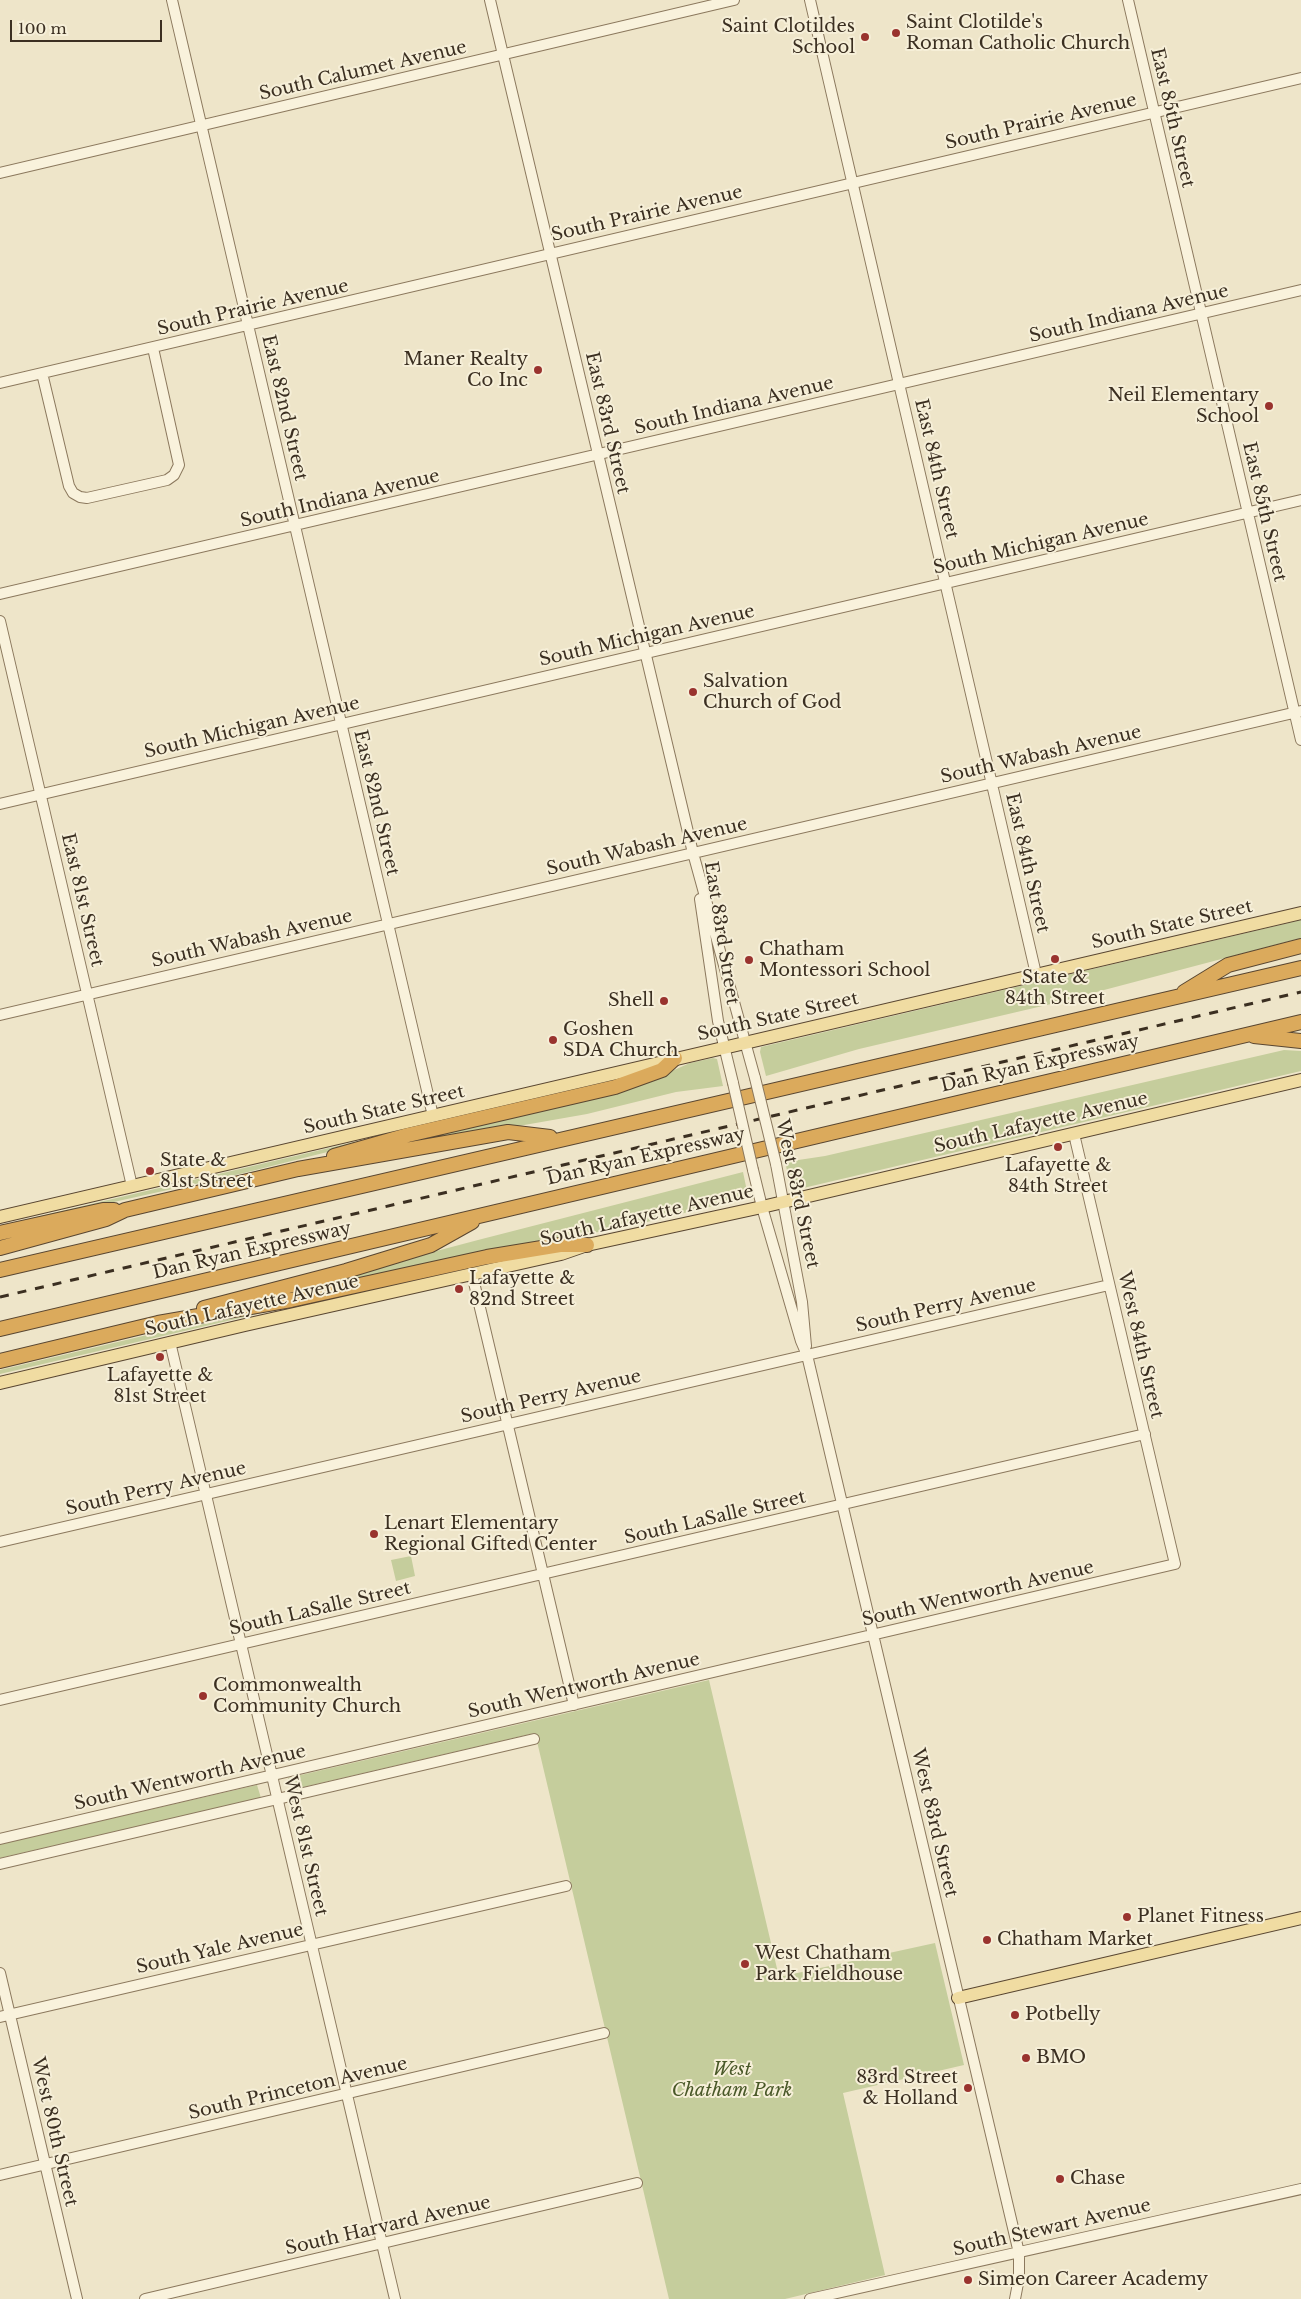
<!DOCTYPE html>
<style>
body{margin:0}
#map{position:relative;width:1301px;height:2299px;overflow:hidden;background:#eee5c9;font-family:"Libre Baskerville",serif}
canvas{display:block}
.scale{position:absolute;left:10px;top:20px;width:152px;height:22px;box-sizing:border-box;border:2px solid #3b2f21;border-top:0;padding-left:6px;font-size:15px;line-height:18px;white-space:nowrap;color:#3b2f21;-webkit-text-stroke:4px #f6efd8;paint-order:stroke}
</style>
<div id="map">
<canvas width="1301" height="2299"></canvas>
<div class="scale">100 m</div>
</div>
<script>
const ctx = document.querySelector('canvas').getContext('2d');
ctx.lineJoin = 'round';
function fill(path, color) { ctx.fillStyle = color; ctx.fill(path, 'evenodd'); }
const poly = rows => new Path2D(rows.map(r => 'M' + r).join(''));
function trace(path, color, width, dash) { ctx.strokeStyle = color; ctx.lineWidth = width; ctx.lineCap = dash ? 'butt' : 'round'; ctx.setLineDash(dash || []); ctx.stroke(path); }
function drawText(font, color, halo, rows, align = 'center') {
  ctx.font = font + ' "Libre Baskerville",serif'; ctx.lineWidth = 4; ctx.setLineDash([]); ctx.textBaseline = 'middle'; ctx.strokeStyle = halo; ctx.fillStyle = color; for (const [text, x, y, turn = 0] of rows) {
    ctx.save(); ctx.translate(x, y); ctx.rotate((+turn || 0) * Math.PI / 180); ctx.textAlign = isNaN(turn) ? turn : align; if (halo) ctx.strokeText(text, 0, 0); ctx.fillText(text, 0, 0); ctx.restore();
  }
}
fill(poly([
 [1301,920,1301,938,1051,1004,859,1049,766,1076,760,1052,761,1047],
 [1284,1050,1301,1051,1301,1071,799,1189,791,1187,785,1162,825,1156],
 [713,1058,717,1059,723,1086,676,1092,587,1114,399,1147,399,1144,656,1078,690,1063],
 [363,1140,363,1143,240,1174,37,1219,36,1217],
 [743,1172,748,1196,746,1198,622,1228,463,1255,279,1296,278,1293,478,1240],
 [270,1311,0,1374,0,1370,147,1335],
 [411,1556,415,1576,396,1581,391,1560],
 [709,1680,779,1977,935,1943,964,2065,843,2093,885,2275,785,2299,669,2299,535,1733,291,1790,288,1778],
 [257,1785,261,1798,0,1858,0,1844]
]), '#c5cd9c');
const minor = poly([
 [172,0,433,1116],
 [490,0,693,853,755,1078],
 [810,0,1036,974],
 [1128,0,1301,740],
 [0,173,734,0],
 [42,373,69,486,73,493,80,497,87,498,167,480,174,475,179,465,153,348],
 [0,383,1301,78],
 [0,594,1301,290],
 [0,621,132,1186],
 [0,804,1301,500],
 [700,899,718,1021,733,1083],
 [0,1015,1301,711],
 [776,1164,802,1302,806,1346],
 [753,1170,762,1207,801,1341,807,1355,1019,2253,1019,2278,1015,2299],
 [472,1274,574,1705],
 [170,1342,395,2299],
 [0,1542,1109,1285],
 [0,1700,1145,1434],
 [0,1839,1175,1564,1074,1134],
 [0,1864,534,1739],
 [0,1973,77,2299],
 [0,2017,566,1886],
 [0,2175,604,2033],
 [145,2299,637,2183],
 [810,2299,1301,2189]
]);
const major = poly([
 [0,1217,1301,913],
 [0,1383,245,1325,561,1254,587,1245,762,1207,1301,1080],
 [958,1998,1301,1918]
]);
const highway = poly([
 [1184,992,1228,965,1301,946],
 [1254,1036,1301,1041],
 [334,1156,408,1135,615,1087,662,1070,675,1058],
 [0,1233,103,1210,114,1210],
 [0,1248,106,1219,125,1210,298,1169,508,1132,550,1137],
 [0,1270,1301,968],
 [204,1308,346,1271,431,1245,472,1222],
 [0,1329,1301,1022],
 [0,1361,158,1323,291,1300,487,1257,560,1245,587,1245]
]);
trace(minor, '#8b785d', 12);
trace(major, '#594631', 14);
trace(highway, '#594631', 16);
trace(minor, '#f9f2dc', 10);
trace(major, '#f0dca2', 12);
trace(highway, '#dbaa5c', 14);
trace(poly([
 [0,1297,1301,992]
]), '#3b2f21', 3, [9, 9]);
const minorBridge = poly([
 [755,1078,776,1164],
 [733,1083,753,1170]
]);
trace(minorBridge, '#8b785d', 12, []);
trace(minorBridge, '#f9f2dc', 10);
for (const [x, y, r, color] of [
 [896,33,5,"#99332e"],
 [865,37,5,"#99332e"],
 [538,370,5,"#99332e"],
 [1269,406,5,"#99332e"],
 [693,692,5,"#99332e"],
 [1055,959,5,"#99332e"],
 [749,960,5,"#99332e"],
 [664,1001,5,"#99332e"],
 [553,1040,5,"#99332e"],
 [1058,1147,5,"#99332e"],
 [150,1171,5,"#99332e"],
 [459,1289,5,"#99332e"],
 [160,1357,5,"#99332e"],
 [374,1534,5,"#99332e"],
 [203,1696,5,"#99332e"],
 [1127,1917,5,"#99332e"],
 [987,1940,5,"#99332e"],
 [745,1964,5,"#99332e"],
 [1015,2015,5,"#99332e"],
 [1026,2058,5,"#99332e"],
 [968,2088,5,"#99332e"],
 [1060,2179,5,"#99332e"],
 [968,2280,5,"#99332e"]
]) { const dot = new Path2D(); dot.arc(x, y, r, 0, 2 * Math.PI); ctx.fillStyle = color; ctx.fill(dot); trace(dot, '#f6efd8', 2); }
drawText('18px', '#3b2f21', '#f6efd8', [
 ["Saint Clotilde's",906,23],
 ["Roman Catholic Church",906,44],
 ["Saint Clotildes",855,27,"right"],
 ["School",855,48,"right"],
 ["Maner Realty",528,360,"right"],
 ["Co Inc",528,381,"right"],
 ["Neil Elementary",1259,396,"right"],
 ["School",1259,417,"right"],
 ["Salvation",703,682],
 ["Church of God",703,703],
 ["Chatham",759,950],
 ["Montessori School",759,971],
 ["State &",1055,978,"center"],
 ["84th Street",1055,999,"center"],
 ["Shell",654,1001,"right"],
 ["Goshen",563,1030],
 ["SDA Church",563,1051],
 ["State &",160,1161],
 ["81st Street",160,1182],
 ["Lafayette &",1058,1166,"center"],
 ["84th Street",1058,1187,"center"],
 ["Lafayette &",469,1279],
 ["82nd Street",469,1300],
 ["Lafayette &",160,1376,"center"],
 ["81st Street",160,1397,"center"],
 ["Lenart Elementary",384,1524],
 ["Regional Gifted Center",384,1545],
 ["Commonwealth",213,1686],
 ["Community Church",213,1707],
 ["Planet Fitness",1137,1917],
 ["Chatham Market",997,1940],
 ["West Chatham",755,1954],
 ["Park Fieldhouse",755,1975],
 ["Potbelly",1025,2015],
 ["BMO",1036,2058],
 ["83rd Street",958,2078,"right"],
 ["& Holland",958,2099,"right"],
 ["Chase",1070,2179],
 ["Simeon Career Academy",978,2280]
], 'left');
drawText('18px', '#3b2f21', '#f6efd8', [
 ["South Calumet Avenue",363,71,-13],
 ["East 85th Street",1172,118,77],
 ["South Prairie Avenue",1041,122,-13],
 ["South Prairie Avenue",647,214,-13],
 ["South Prairie Avenue",253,308,-13],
 ["South Indiana Avenue",1129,314,-13],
 ["South Indiana Avenue",734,406,-13],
 ["East 82nd Street",284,408,77],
 ["East 83rd Street",607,423,77],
 ["East 84th Street",936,469,77],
 ["South Indiana Avenue",340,499,-13],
 ["East 85th Street",1264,512,77],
 ["South Michigan Avenue",1041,544,-13],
 ["South Michigan Avenue",647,636,-13],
 ["South Michigan Avenue",252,728,-13],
 ["South Wabash Avenue",1041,755,-13],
 ["East 82nd Street",376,803,77],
 ["South Wabash Avenue",647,847,-13],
 ["East 84th Street",1027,863,77],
 ["East 81st Street",82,900,77],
 ["South State Street",1172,925,-13],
 ["East 83rd Street",721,933,81],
 ["South Wabash Avenue",252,939,-13],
 ["South State Street",778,1017,-13],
 ["Dan Ryan Expressway",1040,1064,-13],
 ["South State Street",384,1110,-13],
 ["South Lafayette Avenue",1041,1123,-13],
 ["Dan Ryan Expressway",646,1157,-13],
 ["West 83rd Street",797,1194,78],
 ["South Lafayette Avenue",647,1216,-13],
 ["Dan Ryan Expressway",252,1251,-13],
 ["South Lafayette Avenue",252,1306,-13],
 ["South Perry Avenue",946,1306,-13],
 ["West 84th Street",1140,1345,77],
 ["South Perry Avenue",551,1397,-13],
 ["South Perry Avenue",156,1489,-13],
 ["South LaSalle Street",715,1518,-13],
 ["South Wentworth Avenue",978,1594,-13],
 ["South LaSalle Street",320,1609,-13],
 ["South Wentworth Avenue",584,1686,-13],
 ["South Wentworth Avenue",190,1778,-13],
 ["West 83rd Street",934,1823,77],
 ["West 81st Street",305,1846,77],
 ["South Yale Avenue",220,1949,-13],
 ["South Princeton Avenue",298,2089,-13],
 ["West 80th Street",54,2132,77],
 ["South Harvard Avenue",388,2226,-13],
 ["South Stewart Avenue",1052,2228,-13]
]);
drawText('italic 18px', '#495828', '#f6efd8', [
 ["West",732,2070],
 ["Chatham Park",732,2091]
]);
</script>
